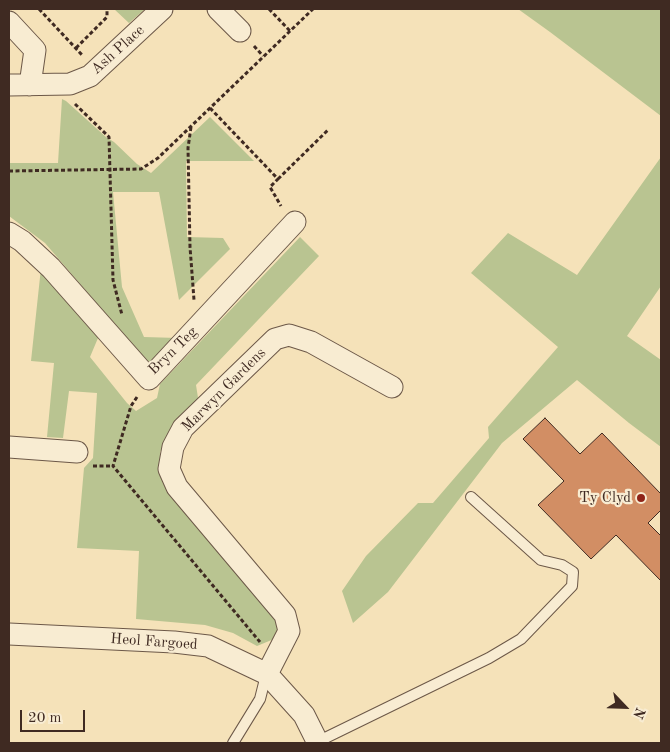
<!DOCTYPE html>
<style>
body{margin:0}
#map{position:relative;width:670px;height:752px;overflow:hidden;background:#f5e2b9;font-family:"Old Standard TT",serif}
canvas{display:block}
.frame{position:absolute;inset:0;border:10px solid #3f2a22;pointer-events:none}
.north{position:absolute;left:600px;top:682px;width:50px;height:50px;-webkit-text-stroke:4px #f8ecd2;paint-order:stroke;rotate:114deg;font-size:14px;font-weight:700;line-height:20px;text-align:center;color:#3f2a22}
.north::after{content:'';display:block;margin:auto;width:18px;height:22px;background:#3f2a22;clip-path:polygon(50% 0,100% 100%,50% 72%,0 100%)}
.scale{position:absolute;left:20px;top:710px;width:65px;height:22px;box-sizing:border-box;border:2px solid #3f2a22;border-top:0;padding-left:6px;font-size:15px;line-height:18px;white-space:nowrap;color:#3f2a22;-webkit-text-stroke:4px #f8ecd2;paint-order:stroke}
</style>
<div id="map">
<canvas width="670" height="752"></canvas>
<div class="frame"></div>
<div class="north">N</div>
<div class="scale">20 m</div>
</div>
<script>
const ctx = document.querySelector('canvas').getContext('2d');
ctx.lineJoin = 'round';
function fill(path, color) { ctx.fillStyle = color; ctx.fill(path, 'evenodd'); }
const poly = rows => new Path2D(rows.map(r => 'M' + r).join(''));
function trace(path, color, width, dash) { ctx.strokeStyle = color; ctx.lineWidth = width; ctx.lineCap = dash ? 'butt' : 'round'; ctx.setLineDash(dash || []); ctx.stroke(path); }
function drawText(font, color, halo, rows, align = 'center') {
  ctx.font = font + ' "Old Standard TT",serif'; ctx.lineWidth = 4.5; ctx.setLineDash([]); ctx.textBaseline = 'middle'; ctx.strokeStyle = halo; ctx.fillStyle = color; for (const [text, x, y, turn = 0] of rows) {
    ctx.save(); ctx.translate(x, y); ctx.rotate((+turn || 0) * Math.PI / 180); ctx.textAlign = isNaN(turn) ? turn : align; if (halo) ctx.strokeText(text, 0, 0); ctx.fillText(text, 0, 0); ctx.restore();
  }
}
fill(poly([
 [114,9,145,9,129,23],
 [518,9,661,9,661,116,550,32],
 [62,99,66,101,106,137,114,142,137,164,151,173,210,117,254,161,186,161,187,237,223,238,230,249,179,300,159,192,113,192,122,287,144,337,178,338,154,363,145,360,45,243,9,216,9,163,58,163],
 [661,157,661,286,627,336,661,360,661,447,629,423,577,380,502,443,388,592,353,623,342,591,366,556,418,503,433,503,489,438,488,427,558,347,471,273,508,233,577,275],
 [300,237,319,256,196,385,199,404,173,428,160,452,169,482,281,617,279,629,274,639,257,646,233,633,205,625,136,619,139,551,77,548,84,468,93,458,97,393,69,391,63,438,47,437,54,363,31,361,41,268,96,329,98,338,90,357,127,403,136,411,157,398,160,384]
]), '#b9c491');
const building = poly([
 [545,418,580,454,602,433,661,494,661,510,648,523,661,536,661,581,616,535,591,559,538,505,564,481,523,439,545,418]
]);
fill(building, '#d28e64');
trace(building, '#3f2a22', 1);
const service = poly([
 [317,742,489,658,521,639,572,586,573,572,562,565,541,560,471,497],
 [233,743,260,699,266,675]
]);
const minor = poly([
 [218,9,240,31],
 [9,22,35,50,30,85],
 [9,85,70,84,90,76,162,9],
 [9,233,22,241,51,268,149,379,295,222],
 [9,447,77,452],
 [9,634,174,642,208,646,267,674,304,715,318,743],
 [267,674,289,631,285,615,177,487,169,469,173,447,183,428,275,339,289,335,311,342,392,387]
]);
trace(service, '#6c5848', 12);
trace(minor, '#6c5848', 23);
trace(poly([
 [39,9,83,56],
 [269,9,290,31],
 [254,46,263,56],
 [76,48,107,17,107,9],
 [75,104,109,137,113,280,122,315],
 [210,108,278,179,270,187,281,206],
 [191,127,188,148,190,247,194,300],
 [9,171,141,169,158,158,313,9],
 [278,179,329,129],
 [137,397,131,406,113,466,260,642],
 [93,466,113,466]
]), '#3f2a22', 3, [4, 2.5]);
trace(service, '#f8ecd2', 10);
trace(minor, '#f8ecd2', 21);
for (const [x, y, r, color] of [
 [641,498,5,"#8f2418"]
]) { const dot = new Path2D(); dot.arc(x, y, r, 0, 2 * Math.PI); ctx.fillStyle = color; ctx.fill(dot); trace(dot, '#f8ecd2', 2); }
drawText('15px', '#3f2a22', '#f8ecd2', [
 ["Ash Place",118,50,-42],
 ["Bryn Teg",173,351,-44],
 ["Marwyn Gardens",224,390,-45],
 ["Heol Fargoed",154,642,4]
]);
drawText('15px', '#3f2a22', '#f8ecd2', [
 ["Ty Clyd",631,498]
], 'right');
</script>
